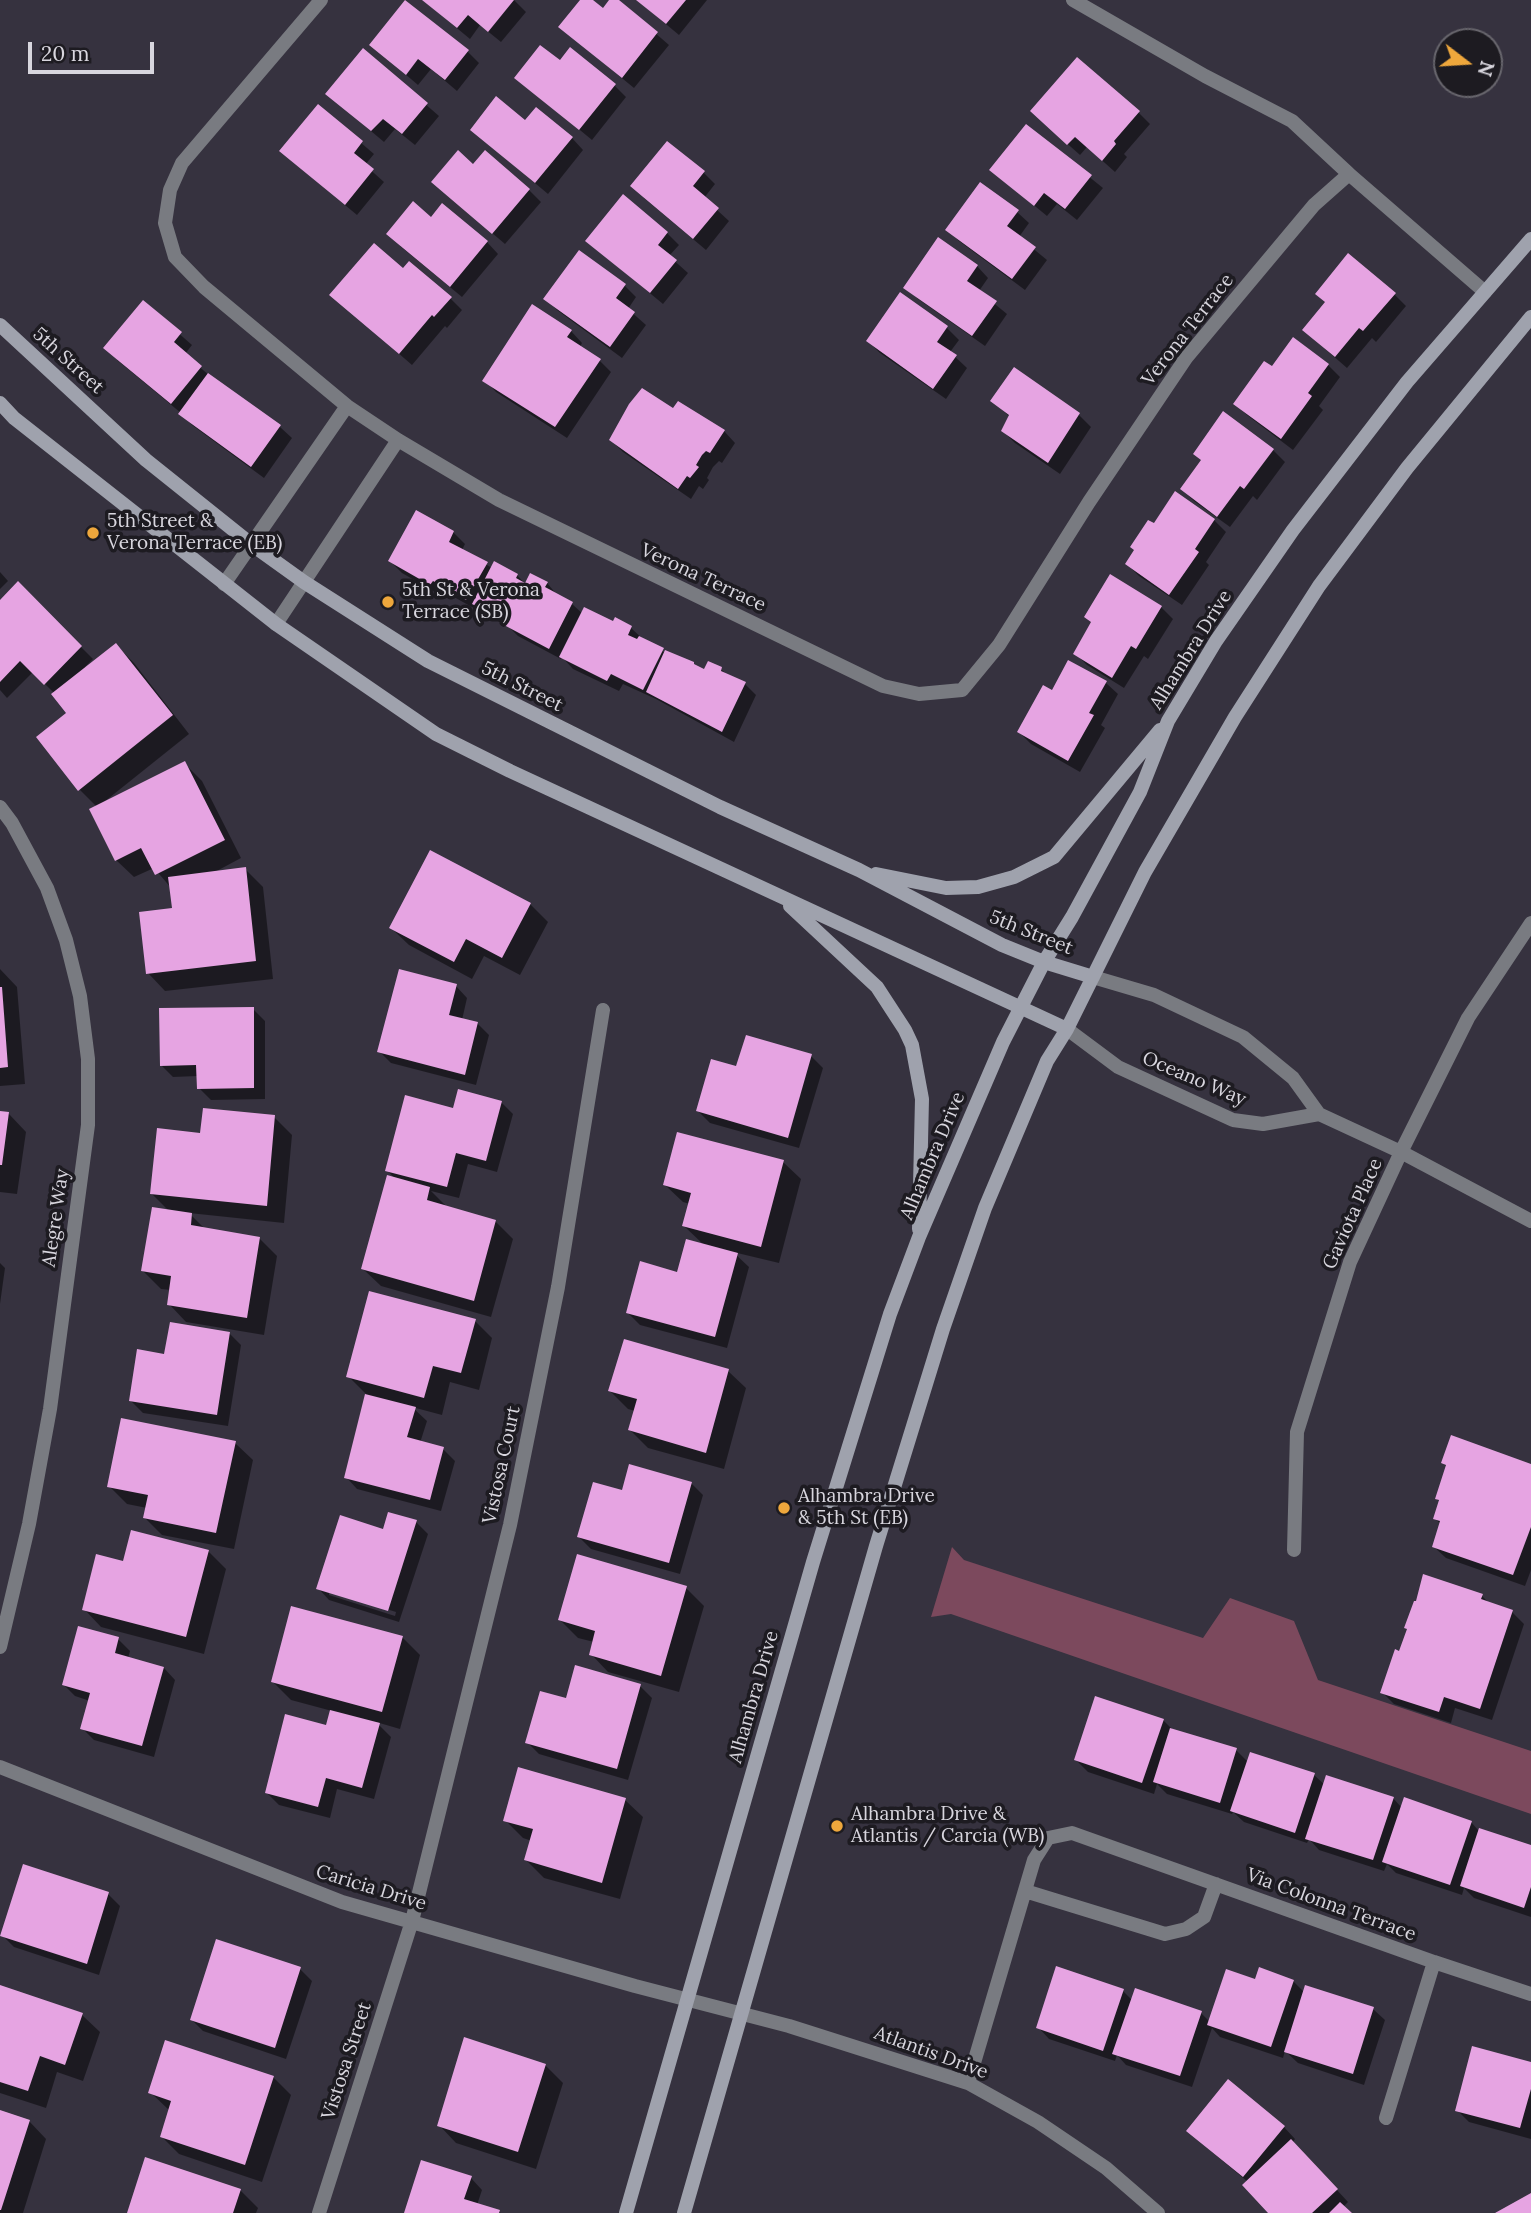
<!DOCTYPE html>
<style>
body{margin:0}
#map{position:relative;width:1531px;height:2213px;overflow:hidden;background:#36323f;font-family:Lora,serif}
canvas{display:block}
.north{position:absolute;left:1433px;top:28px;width:70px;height:70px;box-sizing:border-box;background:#1d1b21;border:2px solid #68666d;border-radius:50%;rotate:107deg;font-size:19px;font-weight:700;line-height:28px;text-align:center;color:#d8d6de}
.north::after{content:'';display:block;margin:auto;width:24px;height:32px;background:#eea73c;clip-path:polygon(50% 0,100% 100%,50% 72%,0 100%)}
.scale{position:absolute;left:28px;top:42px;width:126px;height:32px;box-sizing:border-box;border:4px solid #d8d6de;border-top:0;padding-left:9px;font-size:21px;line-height:24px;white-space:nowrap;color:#d8d6de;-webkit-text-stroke:5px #1d1b21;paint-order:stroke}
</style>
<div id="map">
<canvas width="1531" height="2213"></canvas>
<div class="north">N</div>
<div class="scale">20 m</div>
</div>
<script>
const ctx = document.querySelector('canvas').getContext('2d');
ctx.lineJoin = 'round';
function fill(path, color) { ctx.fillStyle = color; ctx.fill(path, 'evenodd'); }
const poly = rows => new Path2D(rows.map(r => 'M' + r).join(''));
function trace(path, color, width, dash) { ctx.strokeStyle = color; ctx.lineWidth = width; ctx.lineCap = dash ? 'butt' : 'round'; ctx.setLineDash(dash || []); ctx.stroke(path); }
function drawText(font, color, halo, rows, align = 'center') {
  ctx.font = font + ' Lora,serif'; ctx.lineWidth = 7; ctx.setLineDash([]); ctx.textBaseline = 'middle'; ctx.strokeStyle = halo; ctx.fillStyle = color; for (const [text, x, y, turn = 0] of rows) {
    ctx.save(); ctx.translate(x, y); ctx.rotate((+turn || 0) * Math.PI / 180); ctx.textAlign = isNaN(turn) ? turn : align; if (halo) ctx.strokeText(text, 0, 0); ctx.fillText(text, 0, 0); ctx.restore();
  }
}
fill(poly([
 [952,1547,964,1560,1203,1638,1230,1598,1294,1621,1318,1680,1531,1751,1531,1814,951,1614,931,1617]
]), '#7c495d');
fill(poly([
 [423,0,514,0,526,12,501,42,480,25,470,39],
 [582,0,591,0,603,10,612,0,617,0,669,45,634,88,573,38],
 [637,0,707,0,679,35],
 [371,45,467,51,479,63,457,91,431,69,418,85],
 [363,50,439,116,415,145,395,129,384,142,327,94],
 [560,63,614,85,626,97,592,140,517,78],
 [318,106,374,154,365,165,384,182,357,215,293,162],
 [1138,112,1150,124,1124,154,1127,157,1115,172,1087,147,1080,155,1044,123],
 [526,123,572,138,583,150,548,194,472,130],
 [1026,126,1103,188,1077,220,1057,204,1047,216,991,170],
 [474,166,529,190,541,202,505,244,445,193],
 [703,172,715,184,704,198,729,221,706,250,644,198],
 [1017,212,1029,223,1019,237,1047,260,1025,290,959,241,947,229],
 [432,219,487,242,498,254,462,297,400,246],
 [667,233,679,245,669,256,688,273,663,304,587,241],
 [977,266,988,278,979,291,1007,314,985,346,918,299,906,287],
 [404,270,450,298,462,310,447,328,445,326,412,365,344,306],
 [625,286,636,297,628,309,646,325,622,358,557,310,546,298],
 [1394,294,1406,306,1376,342,1372,338,1347,368,1316,341,1326,303],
 [900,295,947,328,959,340,950,352,967,368,946,399,880,353,868,341],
 [143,302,192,345,185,354,211,377,280,427,292,438,264,478,192,425,181,413,117,360],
 [571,331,582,343,580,347,600,361,611,372,567,438,496,392,485,380],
 [1328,365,1340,377,1319,406,1323,410,1293,450,1247,415,1235,404,1273,369],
 [1014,370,1079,415,1091,427,1060,474,1015,443,1003,431,1010,417,993,401],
 [673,411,724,431,735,443,722,463,719,461,713,467,707,478,709,480,703,489,699,486,691,499,623,452,611,440],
 [1273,450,1285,462,1257,500,1253,496,1230,527,1194,501,1182,489],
 [1214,520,1226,532,1206,562,1209,565,1182,605,1139,576,1127,564,1154,526],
 [453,532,465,544,462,550,492,568,517,575,526,585,547,583,558,596,572,604,583,614,614,623,615,620,631,628,644,640,667,654,705,671,721,669,728,676,745,684,756,695,734,742,656,699,623,684,619,691,573,669,562,657,561,659,518,636,509,627,486,615,480,609,479,611,445,592,442,596,402,573,390,561],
 [0,572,8,581,0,589],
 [18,584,93,659,85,667,86,669,116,645,134,663,189,734,104,802,184,763,202,781,241,858,213,873,245,869,263,887,273,979,165,991,148,973,174,909,172,889,154,868,134,877,116,860,97,807,80,790,39,738,69,714,55,694,33,672,7,698,0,690,0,602],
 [1161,607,1173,619,1148,659,1144,656,1124,688,1087,665,1075,653,1093,624,1086,617],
 [1106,683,1118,694,1101,725,1105,728,1080,772,1031,744,1019,732,1052,693],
 [530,904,548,922,520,975,484,956,472,979,409,945,391,928],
 [0,969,17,987,25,1084,0,1086],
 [456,986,467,998,462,1020,477,1023,489,1035,476,1085,391,1063,379,1051],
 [253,1009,265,1021,265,1099,211,1100,199,1088,198,1076,173,1077,161,1065],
 [811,1056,823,1068,799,1148,710,1123,698,1111,738,1068],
 [501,1102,513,1114,497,1172,468,1164,459,1198,431,1191,447,1207,495,1221,513,1239,491,1317,381,1286,363,1269,396,1180,387,1170,454,1110],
 [0,1113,9,1114,26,1132,17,1194,0,1192],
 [274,1117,292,1135,284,1223,189,1213,205,1229,259,1238,277,1256,264,1335,186,1322,169,1304,171,1290,161,1289,143,1271,170,1212,152,1194,201,1134],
 [783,1162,801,1179,779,1263,733,1252,749,1267,727,1348,640,1325,628,1313,678,1274,705,1246,684,1226,690,1204,683,1202,665,1185],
 [0,1263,5,1268,0,1304],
 [475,1321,492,1338,479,1390,450,1382,442,1415,412,1407,427,1421,420,1443,443,1449,455,1461,441,1511,357,1489,346,1477,366,1394,348,1376],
 [229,1333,241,1345,228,1426,143,1413,131,1401,166,1356],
 [728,1371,746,1388,724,1469,648,1448,630,1430,635,1411,628,1409,610,1391],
 [235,1443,253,1460,234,1549,162,1535,145,1518,147,1508,127,1504,109,1486],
 [1443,1463,1531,1466,1531,1570,1525,1586,1446,1558,1434,1547,1441,1524,1435,1519,1440,1502,1437,1499,1447,1467],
 [691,1483,703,1495,680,1574,591,1549,579,1537,623,1492],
 [416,1522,428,1534,399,1622,329,1600,318,1588,384,1531],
 [329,1591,396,1612,395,1616,329,1595],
 [208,1551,226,1569,204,1654,101,1627,84,1609,124,1564],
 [686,1588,704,1606,679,1692,608,1672,591,1654,594,1642,578,1638,560,1620],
 [1482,1596,1490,1604,1512,1612,1524,1624,1492,1720,1455,1708,1451,1723,1394,1704,1382,1692,1400,1653],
 [402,1637,420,1655,400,1729,376,1722,391,1737,374,1799,337,1789,330,1818,279,1805,267,1793,328,1727,332,1711,291,1700,273,1682],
 [118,1639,130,1651,128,1658,164,1668,175,1680,154,1757,94,1740,82,1728,90,1701,75,1696,64,1685],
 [640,1686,652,1698,628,1780,539,1754,527,1742,567,1700],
 [1163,1720,1173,1730,1236,1750,1248,1762,1314,1775,1325,1785,1393,1798,1402,1808,1471,1822,1478,1830,1531,1847,1531,1917,1474,1898,1464,1888,1462,1895,1396,1873,1387,1864,1384,1871,1319,1850,1309,1839,1307,1843,1244,1822,1233,1812,1232,1814,1167,1794,1157,1784,1154,1794,1088,1772,1076,1760],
 [625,1800,643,1817,620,1899,544,1878,526,1860,532,1841,523,1838,505,1820],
 [24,1866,108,1894,120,1906,99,1975,14,1947,2,1935],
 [218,1941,300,1969,312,1981,286,2059,203,2031,192,2020],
 [1256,1981,1293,1981,1305,1993,1373,2009,1385,2020,1364,2085,1298,2063,1285,2051,1283,2058,1220,2037,1212,2028,1192,2087,1126,2065,1117,2055,1115,2061,1049,2039,1038,2027,1123,1991,1132,2000,1201,2013,1210,2022],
 [0,1987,82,2015,100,2032,83,2081,57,2072,46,2108,0,2093],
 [1531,2064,1531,2139,1469,2122,1457,2110],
 [545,2065,563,2083,536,2169,456,2143,439,2125],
 [273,2077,291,2095,262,2182,179,2154,162,2137,170,2111,150,2092],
 [0,2112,29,2121,46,2139,23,2213,0,2213],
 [1284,2127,1295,2139,1293,2142,1348,2202,1343,2207,1349,2213,1271,2213,1248,2182,1200,2142],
 [471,2178,482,2190,477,2205,501,2213,406,2213],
 [240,2190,258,2208,256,2213,129,2213]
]), '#0007');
fill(poly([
 [405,0,469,50,445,80,418,59,406,75,369,45],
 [422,0,514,0,488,32,468,15,457,28],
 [580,0,593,0,603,8,609,0,619,0,658,32,622,78,558,27],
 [636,0,686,0,666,24],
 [540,45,560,60,570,47,616,84,579,130,514,78],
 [363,48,428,103,402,134,383,119,371,131,325,94],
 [1077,57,1140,111,1114,141,1116,144,1102,161,1075,137,1067,145,1030,111],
 [496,96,525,120,536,107,573,137,535,183,470,130],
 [318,104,363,141,354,153,374,169,345,205,279,151],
 [1026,124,1092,175,1065,209,1044,193,1034,206,989,170],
 [667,141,705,171,693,186,719,208,693,239,630,186],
 [458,150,473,164,485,150,530,189,492,234,431,182],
 [980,182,1019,210,1007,226,1036,247,1012,279,945,230],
 [623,194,668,232,658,245,677,260,650,293,585,241],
 [413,201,431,217,442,203,488,241,450,287,386,234],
 [938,237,978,265,967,281,997,301,972,336,903,288],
 [374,243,403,268,409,261,452,297,434,317,432,315,399,354,329,295],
 [579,250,626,284,616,298,635,312,610,347,543,299],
 [1348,253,1396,293,1363,331,1359,328,1335,357,1302,330,1325,302,1315,294],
 [900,292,948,326,937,342,957,355,933,389,866,341],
 [143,300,182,332,174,342,202,366,171,404,103,348],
 [532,304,572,330,567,337,601,359,555,427,482,381],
 [1293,337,1329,364,1308,393,1312,396,1281,439,1233,404,1264,361,1272,366],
 [1014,367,1080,413,1048,463,1001,431,1009,415,990,401],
 [208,373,281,425,251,467,178,414],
 [642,388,673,408,678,401,725,430,710,453,706,451,702,455,696,465,699,467,690,478,687,476,678,489,609,440,629,404],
 [1223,411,1274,449,1244,489,1240,486,1217,517,1180,489,1201,460,1193,454],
 [1175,491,1215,519,1195,549,1199,552,1169,595,1125,564,1134,550,1130,547,1148,520,1154,523],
 [416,510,454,531,449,542,488,562,466,600,433,581,430,585,388,561],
 [494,561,518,574,516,578,525,583,530,573,548,582,545,587,573,602,549,649,504,625,506,621,472,604],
 [1110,574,1162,606,1136,649,1131,646,1112,678,1073,654,1091,622,1084,617],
 [18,581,82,646,44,685,20,661,0,682,0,600],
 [584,607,613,621,615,617,632,626,628,635,637,639,639,636,664,648,643,690,611,674,607,681,559,657],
 [116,643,173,715,78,791,36,737,66,713,51,694],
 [665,650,694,662,694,664,704,669,708,661,722,667,721,671,746,682,722,732,646,692],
 [1068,660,1107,681,1089,713,1094,715,1068,761,1017,732,1043,685,1052,690],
 [185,761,225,840,155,875,141,848,115,861,89,809],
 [430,850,531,903,502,958,466,939,454,962,389,928],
 [246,867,256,961,146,974,139,912,172,908,168,877],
 [399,969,457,984,449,1015,478,1022,465,1075,377,1052],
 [0,987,2,987,8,1067,0,1068],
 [254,1007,254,1088,197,1089,196,1065,160,1066,159,1008],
 [746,1035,812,1054,788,1138,696,1111,711,1059,736,1066],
 [458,1089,502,1101,486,1161,456,1153,447,1187,385,1171,405,1095,453,1108],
 [203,1108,275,1115,267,1206,150,1194,157,1128,200,1133],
 [0,1111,9,1112,2,1165,0,1165],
 [677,1132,784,1160,761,1247,682,1226,691,1193,663,1185],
 [387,1175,430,1187,427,1200,496,1220,474,1301,361,1269],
 [152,1207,192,1213,191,1225,260,1237,247,1318,167,1305,171,1276,141,1271],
 [686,1239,738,1253,715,1337,626,1313,640,1261,677,1272],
 [369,1291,476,1319,461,1373,433,1366,424,1398,346,1377],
 [170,1322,230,1332,217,1415,129,1401,137,1349,164,1354],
 [624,1339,729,1369,706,1453,628,1430,637,1399,608,1391],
 [365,1394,416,1407,407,1437,444,1447,430,1500,344,1478],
 [121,1418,236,1441,216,1533,143,1518,148,1495,107,1487],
 [1451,1435,1531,1464,1531,1527,1513,1575,1432,1547,1440,1521,1433,1519,1439,1500,1435,1499,1446,1465,1441,1463],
 [629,1464,692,1482,669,1563,577,1537,593,1482,622,1490],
 [388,1512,417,1520,388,1611,316,1589,340,1515,383,1529],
 [131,1530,209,1550,186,1637,82,1610,96,1554,123,1561],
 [577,1554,687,1586,661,1676,589,1655,595,1631,558,1620],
 [1423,1574,1483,1594,1481,1599,1513,1610,1480,1709,1444,1697,1439,1712,1380,1693,1395,1649,1399,1651,1407,1629,1404,1628,1414,1601,1416,1601],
 [291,1606,403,1636,382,1712,271,1682],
 [78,1626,119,1637,115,1653,164,1667,142,1746,80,1729,90,1693,62,1685],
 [575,1665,641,1684,617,1769,525,1743,540,1691,566,1698],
 [1095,1696,1164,1719,1142,1783,1074,1760],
 [330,1710,380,1723,362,1788,326,1778,318,1807,265,1793,285,1714,326,1725],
 [1170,1728,1237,1748,1220,1803,1153,1782],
 [1250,1752,1315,1773,1295,1833,1230,1811],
 [518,1767,626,1798,602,1883,524,1860,533,1829,503,1821],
 [1326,1775,1394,1797,1373,1860,1305,1839],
 [1404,1797,1472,1821,1450,1885,1382,1862],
 [1479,1828,1531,1845,1531,1887,1524,1908,1460,1886],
 [23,1864,109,1892,87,1964,0,1936],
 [216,1939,301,1967,275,2048,190,2020],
 [1056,1966,1124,1989,1103,2051,1036,2028],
 [1259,1967,1294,1980,1271,2047,1207,2025,1226,1969,1255,1979],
 [0,1985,83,2013,65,2065,40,2056,28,2091,0,2082],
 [1305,1985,1374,2007,1353,2074,1284,2052],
 [1135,1988,1202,2011,1180,2076,1112,2054],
 [464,2037,546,2064,518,2152,437,2126],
 [165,2040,274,2076,245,2165,160,2137,171,2101,148,2093],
 [1472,2046,1531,2062,1531,2089,1520,2128,1455,2111],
 [1228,2079,1285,2126,1243,2177,1186,2131],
 [0,2110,30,2120,1,2210,0,2210],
 [1291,2139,1338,2189,1312,2213,1268,2213,1242,2185],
 [145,2157,241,2189,233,2213,127,2213],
 [421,2160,472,2176,464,2199,500,2210,499,2213,404,2213],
 [1531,2193,1531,2213,1495,2213],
 [1340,2202,1352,2213,1329,2213]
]), '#e6a4e2');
trace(poly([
 [321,0,182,163,170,190,165,223,175,257,204,287,347,406,398,440,499,500,883,686,919,694,962,690,999,645,1089,502,1186,358,1314,205,1349,174],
 [1073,0,1205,76,1292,121,1349,174,1485,292],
 [224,584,347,406],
 [276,624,398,440],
 [0,807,12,823,47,888,66,940,80,996,88,1059,88,1125,50,1409,29,1524,0,1647],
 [1093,977,1154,995,1243,1037,1293,1078,1319,1114,1401,1152,1531,1221],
 [1067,1029,1118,1067,1233,1120,1263,1124,1319,1114],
 [1294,1550,1297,1432,1350,1262,1401,1152,1468,1018,1531,923],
 [0,1767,342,1902,635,1986,789,2026,968,2083,1038,2122,1106,2168,1158,2213],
 [1025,1891,1165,1934,1186,1929,1204,1917,1216,1884],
 [968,2083,1034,1860,1048,1838,1072,1833,1434,1962,1531,1994],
 [1386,2118,1434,1962],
 [319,2213,412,1921,510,1525,558,1287,603,1010]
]), '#797b81', 14);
trace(poly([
 [0,325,146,460,251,544,304,582,428,661,720,807,859,870,1002,945,1044,962,1093,977],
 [0,403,14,418,276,624,436,734,510,771,1067,1029],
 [876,874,946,888,978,887,1014,877,1054,857,1160,730],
 [790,906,877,987,905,1030,912,1045,922,1099,919,1229],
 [626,2213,813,1562,890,1314,919,1237,1003,1042,1044,962,1072,917,1140,792,1168,721,1216,641,1293,530,1407,382,1531,239],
 [684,2213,876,1546,943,1329,985,1208,1047,1061,1067,1029,1145,872,1235,717,1319,586,1407,468,1531,317]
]), '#9fa2ad', 14);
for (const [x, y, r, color] of [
 [93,533,7,"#eea73c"],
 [388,602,7,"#eea73c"],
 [784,1508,7,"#eea73c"],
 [837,1826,7,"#eea73c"]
]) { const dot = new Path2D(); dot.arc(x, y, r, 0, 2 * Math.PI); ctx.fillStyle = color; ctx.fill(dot); trace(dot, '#1d1b21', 2.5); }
drawText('19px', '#d8d6de', '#1d1b21', [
 ["Verona Terrace",1188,330,-52],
 ["5th Street",68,361,42],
 ["Verona Terrace",703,578,25],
 ["Alhambra Drive",1191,650,-58],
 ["5th Street",522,687,27],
 ["5th Street",1031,933,22],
 ["Oceano Way",1194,1079,23],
 ["Alhambra Drive",933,1156,-67],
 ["Gaviota Place",1353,1214,-66],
 ["Alegre Way",56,1218,-82],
 ["Vistosa Court",502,1465,-78],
 ["Alhambra Drive",754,1697,-74],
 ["Caricia Drive",371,1888,17],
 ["Via Colonna Terrace",1331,1905,20],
 ["Atlantis Drive",931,2053,20],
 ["Vistosa Street",347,2061,-72]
]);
drawText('19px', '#d8d6de', '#1d1b21', [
 ["5th Street &",107,522],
 ["Verona Terrace (EB)",107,544],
 ["5th St & Verona",402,591],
 ["Terrace (SB)",402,613],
 ["Alhambra Drive",798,1497],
 ["& 5th St (EB)",798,1519],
 ["Alhambra Drive &",851,1815],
 ["Atlantis / Carcia (WB)",851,1837]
], 'left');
</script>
